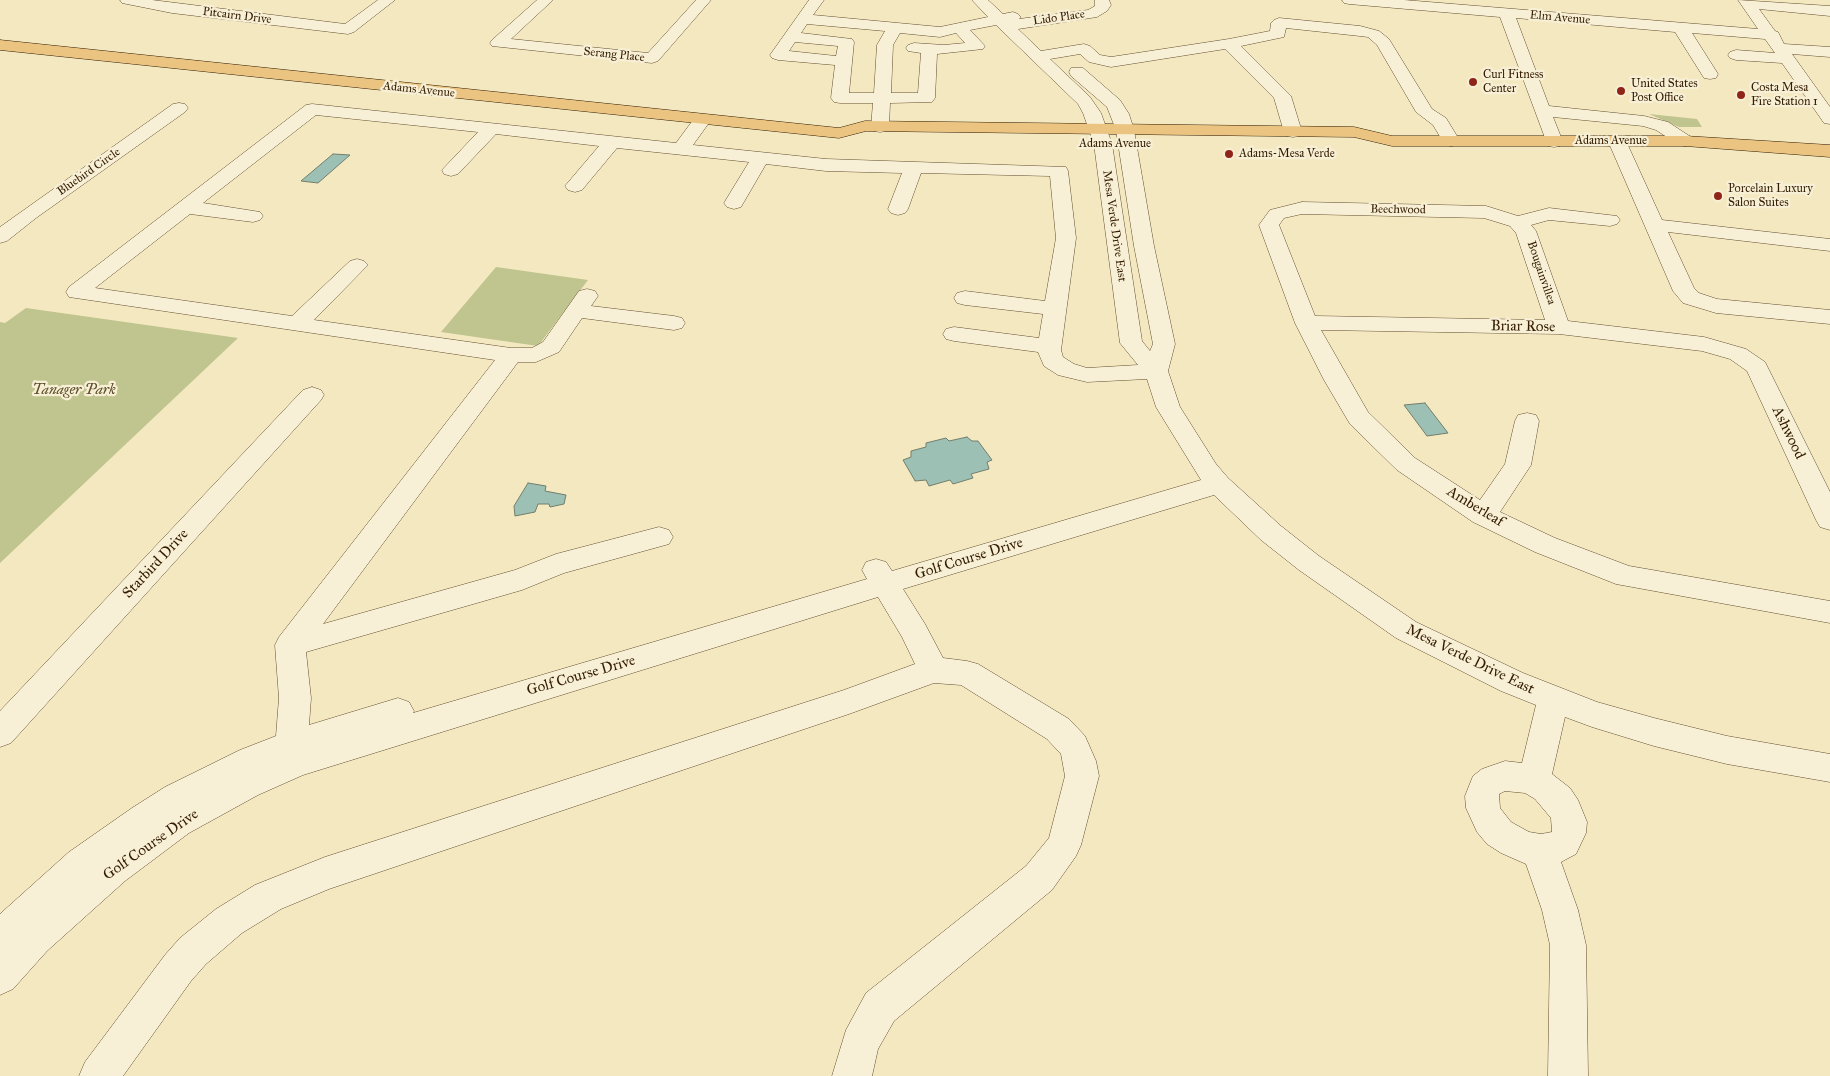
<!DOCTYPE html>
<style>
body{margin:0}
canvas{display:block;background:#f4e8c0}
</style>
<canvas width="1830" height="1076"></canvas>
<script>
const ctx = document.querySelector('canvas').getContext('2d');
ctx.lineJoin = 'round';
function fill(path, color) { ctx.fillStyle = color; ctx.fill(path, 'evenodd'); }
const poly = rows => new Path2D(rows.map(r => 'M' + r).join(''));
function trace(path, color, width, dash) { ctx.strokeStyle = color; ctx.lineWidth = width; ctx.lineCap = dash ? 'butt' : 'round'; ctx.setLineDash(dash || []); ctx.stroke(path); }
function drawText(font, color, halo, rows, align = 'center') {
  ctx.font = font + ' "IM FELL Great Primer",serif'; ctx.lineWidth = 4.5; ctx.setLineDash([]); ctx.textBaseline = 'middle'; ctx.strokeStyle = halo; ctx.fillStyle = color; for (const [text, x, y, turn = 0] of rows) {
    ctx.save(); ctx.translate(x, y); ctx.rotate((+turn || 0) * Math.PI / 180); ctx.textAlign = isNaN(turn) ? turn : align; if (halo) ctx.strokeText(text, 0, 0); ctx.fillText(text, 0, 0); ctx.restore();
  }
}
fill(poly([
 [1649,114,1697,119,1702,127,1679,127],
 [496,267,588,280,538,346,441,332],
 [26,308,238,338,0,563,0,322,5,323]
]), '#c0c48f');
const water = poly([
 [333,154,350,155,318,183,301,181,333,154],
 [1425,403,1448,433,1427,436,1404,405,1425,403],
 [967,437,972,441,978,441,992,460,987,462,989,469,971,474,973,478,953,484,950,480,929,486,926,480,915,481,914,479,903,460,911,457,911,451,926,447,926,443,946,438,949,441,967,437],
 [528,483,546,486,545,491,566,495,564,504,550,507,549,504,538,504,535,512,515,516,514,506,528,483]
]);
fill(water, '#9cc0b4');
trace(water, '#727e6c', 1);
const minor = poly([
 [120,0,152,0,345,24,378,0,395,0,354,32,348,34,172,13,122,3,120,0],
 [537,0,553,0,511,39,648,53,696,0,711,0,658,61,652,63,492,46,490,43,492,40,537,0],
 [809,0,824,0,813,15,940,27,988,17,972,0,988,0,1003,14,1013,12,1018,14,1021,17,1019,19,1088,10,1095,6,1095,0,1109,0,1111,5,1107,11,1097,17,1018,29,1041,51,1084,44,1090,46,1100,55,1111,57,1229,39,1270,31,1271,23,1274,20,1279,18,1360,26,1379,31,1389,39,1432,109,1446,118,1460,141,1457,145,1451,146,1445,145,1433,125,1416,112,1377,45,1368,37,1360,36,1286,28,1284,37,1241,46,1291,96,1302,132,1299,136,1293,137,1287,136,1284,132,1274,98,1225,49,1111,67,1089,62,1080,54,1050,59,1090,97,1101,113,1112,144,1142,341,1150,351,1153,344,1134,246,1116,130,1107,107,1071,76,1069,72,1071,68,1083,68,1120,100,1129,114,1134,130,1154,246,1175,344,1168,371,1180,407,1216,464,1228,478,1281,526,1319,556,1416,622,1523,673,1597,702,1654,718,1727,736,1830,754,1830,782,1727,764,1654,746,1592,727,1565,717,1552,774,1570,788,1578,800,1587,822,1586,833,1576,854,1561,862,1578,910,1586,945,1588,1076,1548,1076,1550,945,1542,910,1526,864,1501,853,1487,844,1477,832,1466,808,1465,796,1473,776,1482,769,1505,761,1522,763,1536,705,1501,691,1396,638,1299,570,1261,540,1214,495,903,589,925,624,943,658,967,661,978,664,1069,719,1085,736,1096,761,1099,776,1081,845,1076,856,1052,890,894,1021,878,1049,872,1076,832,1076,846,1030,866,993,1026,866,1049,838,1065,776,1061,754,1047,739,961,685,934,683,849,714,329,889,281,909,242,933,206,964,191,981,123,1076,79,1076,85,1062,165,955,180,938,216,909,255,885,325,857,844,690,915,664,902,637,878,597,303,775,258,795,189,833,125,881,47,951,13,989,0,995,0,914,69,852,132,808,165,787,240,750,276,736,279,698,275,645,279,637,495,360,69,297,66,292,69,287,306,105,312,104,676,143,696,116,702,115,708,116,711,120,693,145,826,159,1066,167,1068,171,1076,238,1061,350,1063,357,1074,364,1087,368,1138,365,1120,343,1094,144,1083,113,1078,104,996,25,970,30,985,46,983,49,937,54,935,98,932,102,890,103,889,127,886,131,880,132,874,131,871,127,873,103,840,103,834,102,831,98,835,65,778,60,772,58,770,55,809,0],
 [807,24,885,31,877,45,874,93,849,93,854,42,852,39,801,33,807,24],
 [900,33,940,37,956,33,965,43,944,45,914,43,908,45,906,48,908,51,921,53,918,93,891,93,893,45,900,33],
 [795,42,838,46,836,56,789,51,795,42],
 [316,115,478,132,442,170,444,174,451,176,458,174,496,134,599,146,565,186,568,190,575,192,582,190,617,148,749,162,724,203,727,207,734,209,741,207,766,164,826,171,902,173,888,209,891,213,898,215,905,213,908,209,921,173,1050,176,1056,238,1045,301,965,291,957,293,954,298,957,303,965,305,1043,314,1039,338,954,327,946,329,943,334,946,339,954,341,1038,352,1044,366,1058,375,1087,382,1147,379,1156,407,1201,480,892,571,886,562,876,559,866,562,862,570,867,579,413,713,414,711,409,702,398,698,309,725,311,698,306,652,522,590,564,573,669,544,673,537,669,530,659,527,556,554,515,570,323,624,518,362,536,362,559,352,582,318,674,330,682,328,685,323,682,318,674,316,591,306,598,296,595,291,587,289,579,291,543,342,532,348,511,348,314,320,364,269,368,265,364,261,357,259,350,261,292,316,95,288,190,214,253,222,260,220,263,216,260,212,203,203,316,115],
 [1505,791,1525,793,1535,799,1551,818,1552,832,1541,834,1529,832,1511,822,1500,808,1499,794,1505,791],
 [1342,0,1404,0,1758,29,1738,0,1830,6,1830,16,1759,9,1775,31,1778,32,1784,44,1830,47,1830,57,1792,54,1830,107,1830,124,1824,123,1782,63,1736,60,1730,58,1728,55,1730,52,1736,50,1775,53,1765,39,1692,33,1718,74,1716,78,1710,79,1704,78,1675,32,1516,18,1549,106,1644,116,1668,122,1691,137,1694,141,1691,145,1685,146,1679,145,1656,130,1643,126,1553,117,1563,142,1560,146,1554,147,1548,146,1500,17,1349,4,1344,3,1342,0],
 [179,103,185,104,188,108,185,112,36,218,7,241,0,243,0,227,173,104,179,103],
 [1617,136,1623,137,1626,141,1662,220,1830,239,1830,251,1668,232,1694,288,1699,293,1717,299,1830,310,1830,324,1716,313,1683,303,1673,291,1608,141,1611,137,1617,136],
 [1302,202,1486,206,1518,216,1549,208,1617,216,1620,220,1617,224,1610,226,1549,220,1531,225,1536,231,1568,321,1704,337,1746,349,1765,362,1830,492,1830,530,1820,527,1816,520,1747,371,1730,359,1702,351,1559,334,1321,330,1368,412,1415,458,1480,500,1505,464,1515,421,1518,415,1527,413,1536,415,1539,421,1531,465,1500,512,1555,538,1629,566,1830,601,1830,623,1616,584,1535,552,1473,522,1397,470,1350,424,1324,380,1295,323,1259,225,1270,210,1302,202],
 [1302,214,1484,218,1510,226,1516,233,1545,320,1315,316,1279,225,1284,218,1302,214],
 [312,387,321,390,324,395,321,400,11,743,0,747,0,711,303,390,312,387]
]);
const major = poly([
 [0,40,839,128,865,121,1354,127,1392,136,1685,136,1830,145,1830,157,1685,146,1392,146,1354,137,866,131,839,138,0,50,0,40]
]);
trace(minor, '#634f30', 1);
trace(major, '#331c00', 1);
fill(minor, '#f8f0d6');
fill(major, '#eac480');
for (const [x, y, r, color] of [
 [1473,82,5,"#8f2418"],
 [1621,91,5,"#8f2418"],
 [1741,95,5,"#8f2418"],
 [1229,154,5,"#8f2418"],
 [1718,196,5,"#8f2418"]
]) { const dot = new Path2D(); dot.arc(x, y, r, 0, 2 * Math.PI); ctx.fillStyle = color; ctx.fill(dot); trace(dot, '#f8f0d6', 2); }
drawText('12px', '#331c00', '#f8f0d6', [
 ["Pitcairn Drive",237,16,7],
 ["Lido Place",1059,18,-8],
 ["Elm Avenue",1560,18,5],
 ["Serang Place",614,55,6],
 ["Adams Avenue",419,90,6],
 ["Adams Avenue",1611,141],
 ["Adams Avenue",1115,144],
 ["Bluebird Circle",89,172,-35],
 ["Beechwood",1398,210,1],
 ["Mesa Verde Drive East",1114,226,82],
 ["Bougainvillea",1541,273,71]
]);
drawText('12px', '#331c00', '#f8f0d6', [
 ["Curl Fitness",1483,75],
 ["Center",1483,89],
 ["United States",1631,84],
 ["Post Office",1631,98],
 ["Costa Mesa",1751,88],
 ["Fire Station 1",1751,102],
 ["Adams-Mesa Verde",1239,154],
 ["Porcelain Luxury",1728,189],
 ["Salon Suites",1728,203]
], 'left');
drawText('15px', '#331c00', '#f8f0d6', [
 ["Briar Rose",1523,327,1],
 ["Ashwood",1788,433,64],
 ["Amberleaf",1475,507,31],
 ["Golf Course Drive",969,559,-17],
 ["Starbird Drive",156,564,-47],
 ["Mesa Verde Drive East",1470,660,26],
 ["Golf Course Drive",581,676,-16],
 ["Golf Course Drive",151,845,-35]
]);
drawText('italic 15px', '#5d4e2b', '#f8f0d6', [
 ["Tanager Park",74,390]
]);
</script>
